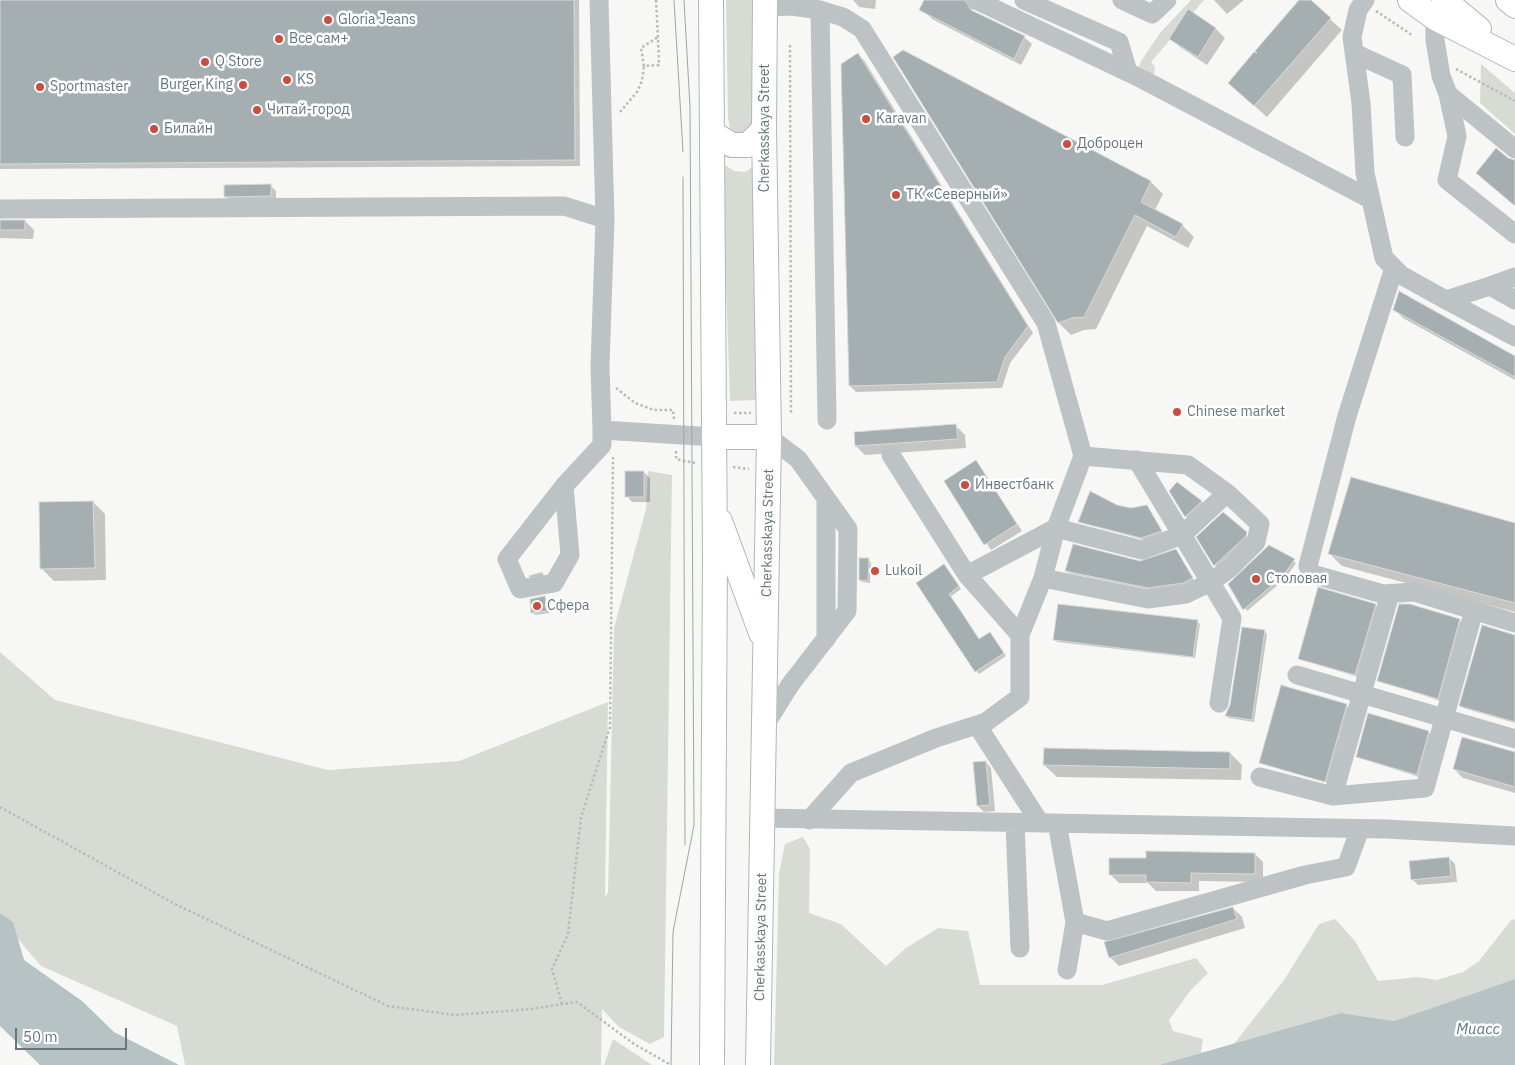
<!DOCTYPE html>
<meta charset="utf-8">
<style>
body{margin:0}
#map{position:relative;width:1515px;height:1065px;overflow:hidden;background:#f7f7f5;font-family:"IBM Plex Sans",sans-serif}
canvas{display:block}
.scale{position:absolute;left:15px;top:1028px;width:112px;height:22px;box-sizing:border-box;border:2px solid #66767c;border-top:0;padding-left:6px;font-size:15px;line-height:18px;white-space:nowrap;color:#66767c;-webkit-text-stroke:4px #fff;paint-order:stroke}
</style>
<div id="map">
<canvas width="1515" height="1065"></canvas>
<div class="scale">50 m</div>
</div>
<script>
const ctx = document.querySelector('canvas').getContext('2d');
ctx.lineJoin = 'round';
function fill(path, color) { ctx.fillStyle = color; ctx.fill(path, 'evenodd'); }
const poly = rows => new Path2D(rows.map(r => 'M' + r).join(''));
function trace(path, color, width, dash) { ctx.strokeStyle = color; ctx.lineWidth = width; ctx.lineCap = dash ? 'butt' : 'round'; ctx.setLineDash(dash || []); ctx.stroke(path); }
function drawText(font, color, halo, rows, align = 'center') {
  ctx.font = font + ' "IBM Plex Sans",sans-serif'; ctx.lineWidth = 5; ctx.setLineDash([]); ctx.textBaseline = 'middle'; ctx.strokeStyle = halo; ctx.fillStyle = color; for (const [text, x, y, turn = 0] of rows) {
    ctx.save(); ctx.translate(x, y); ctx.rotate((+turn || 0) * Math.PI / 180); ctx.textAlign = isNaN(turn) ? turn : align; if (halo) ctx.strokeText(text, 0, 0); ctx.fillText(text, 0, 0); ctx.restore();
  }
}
fill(poly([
 [726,0,754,0,756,122,746,134,737,133,730,128,728,117],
 [1191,0,1204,0,1151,62,1155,67,1154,75,1143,69,1139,67,1141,61,1160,33],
 [1481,64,1515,93,1515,134,1480,103],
 [722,163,734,171,745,172,756,165,756,400,730,401],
 [648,471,672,475,664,1037,650,1044,619,1027,602,1009,601,1065,185,1065,177,1026,41,966,0,918,0,652,55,700,328,770,459,761,608,702,605,896,608,893,614,628,646,509],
 [803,837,810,849,809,913,841,924,886,966,906,948,938,928,968,931,980,985,1102,985,1196,958,1208,973,1190,991,1169,1020,1173,1031,1203,1039,1201,1053,1159,1065,774,1065,779,874,785,844],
 [1335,919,1355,941,1378,981,1418,977,1437,980,1463,972,1479,961,1512,919,1515,920,1515,979,1394,1021,1341,1013,1234,1044,1284,980,1319,924],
 [613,1039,652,1065,604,1065]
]), '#d8dbd4');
fill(poly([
 [0,913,13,922,24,960,82,1001,114,1032,179,1065,40,1065,0,1026],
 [1515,979,1515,1065,1159,1065,1341,1013,1394,1021]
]), '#b6c2c4');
fill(poly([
 [0,0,579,0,580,166,0,169],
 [853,0,876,0,875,9,859,7],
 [932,0,968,0,972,4,973,12,1024,37,1032,44,1021,65,932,19,925,12],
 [1214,0,1244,0,1227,14],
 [1301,0,1309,0,1342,30,1267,117,1229,83,1261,58],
 [1188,11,1216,29,1225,38,1207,65,1180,47,1171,38],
 [903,52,1151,182,1163,194,1155,210,1182,225,1194,237,1188,248,1147,226,1096,329,1084,330,1071,335,1059,323],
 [858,55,864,60,1033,333,1010,363,1002,388,856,392,850,386],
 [270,185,276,191,276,202,231,202,226,196],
 [0,221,25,221,34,230,33,239,0,238],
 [1394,309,1515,357,1515,380,1403,318],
 [956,426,965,435,966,448,865,455,856,446],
 [976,461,1022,531,991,550,945,481],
 [644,472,650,478,650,502,632,502,627,496],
 [1178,484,1204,504,1188,519,1186,516],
 [93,502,105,514,106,580,54,581,42,569],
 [1117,506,1149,509,1163,533,1145,540,1080,522],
 [1514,520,1515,612,1342,566,1330,554,1513,524],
 [1246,533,1248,539,1217,567,1215,565],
 [1269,546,1296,563,1285,579,1247,611,1229,584],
 [1178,553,1194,581,1186,585,1152,590,1069,573,1066,571,1140,562],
 [868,560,871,562,870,583,862,582,860,580],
 [947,568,961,589,950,597,980,640,992,636,1006,656,979,674,918,584],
 [542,572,544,576,531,578,528,576],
 [545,597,547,600,549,613,535,615,533,612],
 [1375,605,1377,607,1358,677,1299,659],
 [1459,620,1462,623,1440,701,1379,680],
 [1197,622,1200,624,1195,658,1057,642,1055,640],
 [1264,631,1267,634,1254,722,1229,718,1226,716],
 [1515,636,1515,723,1463,708,1461,705],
 [1347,705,1349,708,1328,783,1260,762],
 [1428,732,1431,734,1419,777,1357,757],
 [1230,753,1242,765,1241,780,1057,777,1044,765],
 [1515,753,1515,793,1463,778,1454,769],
 [986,762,991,768,995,811,984,812,978,806],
 [1255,854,1263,862,1263,882,1199,881,1199,891,1156,891,1148,883,1119,883,1111,875,1147,859],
 [1449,858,1455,864,1457,882,1418,885,1413,880],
 [1233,908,1242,917,1245,928,1119,966,1110,957]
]), '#0003');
const building = poly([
 [0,0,574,0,575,160,0,164,0,0],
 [924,0,965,0,971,10,1025,36,1014,59,919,10,924,0],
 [1299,0,1311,0,1331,18,1254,106,1228,83,1254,52,1257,53,1255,51,1299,0],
 [1188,9,1216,28,1198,57,1169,39,1188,9],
 [903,50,1151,181,1141,202,1183,224,1176,237,1135,215,1084,317,1072,318,1058,323,893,57,903,50],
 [858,53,1028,326,1005,357,997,382,849,386,841,64,858,53],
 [1496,148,1508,158,1515,160,1515,206,1476,173,1496,148],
 [271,184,271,196,224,197,224,185,271,184],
 [0,220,25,220,25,230,0,230,0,220],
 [1399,291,1515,356,1515,377,1393,310,1399,291],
 [956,424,958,439,855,446,854,432,956,424],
 [976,460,1017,524,984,545,944,481,976,460],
 [625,471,644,471,644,497,625,497,625,471],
 [1351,477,1515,523,1515,603,1328,554,1351,477],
 [1177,482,1202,501,1185,517,1169,491,1177,482],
 [1090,491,1117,505,1131,508,1147,505,1162,531,1141,538,1078,522,1090,491],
 [93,501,95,568,40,569,39,502,93,501],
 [1223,512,1247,532,1246,536,1214,566,1196,537,1223,512],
 [1073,544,1140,561,1176,549,1193,578,1183,583,1148,588,1065,571,1073,544],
 [1269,545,1295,559,1283,576,1243,610,1228,584,1269,545],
 [859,558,869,558,868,581,859,580,859,558],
 [944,564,959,586,949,594,962,613,979,639,990,632,1004,653,975,672,916,583,944,564],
 [1318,587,1376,604,1355,675,1298,659,1318,587],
 [545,596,547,611,531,613,530,599,545,596],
 [1058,604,1198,620,1193,657,1053,640,1058,604],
 [1399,604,1410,604,1460,619,1438,699,1377,681,1399,604],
 [1482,625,1515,635,1515,722,1459,706,1482,625],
 [1242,627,1265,630,1252,720,1225,716,1230,705,1242,627],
 [1281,685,1347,704,1325,782,1259,763,1281,685],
 [1368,713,1429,731,1417,775,1356,757,1368,713],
 [1462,737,1515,752,1515,787,1453,769,1462,737],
 [1044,748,1230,752,1230,769,1043,765,1044,748],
 [986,761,990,805,977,806,973,762,986,761],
 [1146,851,1255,853,1255,874,1191,873,1191,883,1146,882,1146,875,1109,875,1109,858,1146,858,1146,851],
 [1449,857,1451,876,1411,880,1409,861,1449,857],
 [1233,907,1237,919,1109,958,1104,942,1233,907]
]);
fill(building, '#a5aeb1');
trace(building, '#d9d9d7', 1);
const major = poly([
 [711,0,715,558,712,1065],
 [1410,0,1435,18,1515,59],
 [1444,0,1479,29],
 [1508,0,1515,6],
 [712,133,732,145,748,145,764,129],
 [714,437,769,437],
 [720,521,761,633],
 [758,1065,769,437,764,129,765,0]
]);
trace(major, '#b1b6b8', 26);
trace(poly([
 [656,0,658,37,659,65,644,66,641,48,658,37],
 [1376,11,1412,35],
 [790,45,791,415],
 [1456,69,1515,101],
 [620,112,637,92,642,81,644,66],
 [616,388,635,403,654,410,673,410,674,419],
 [734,413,751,413],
 [676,451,676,459,695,463],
 [733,467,749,469],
 [0,807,173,903,388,1006,455,1015,531,1009,577,1002,634,1044,671,1065],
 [562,1004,552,969,568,934,581,817,610,727,613,457]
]), '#b7bbbc', 2.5, [2.5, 2.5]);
trace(poly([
 [599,0,605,219,600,366,602,430,714,437],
 [976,0,1142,79,1370,199],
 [1024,0,1119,42,1128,72],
 [1122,0,1152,14,1167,0],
 [1365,0,1358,10,1352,37,1361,103,1365,173,1384,258,1401,275,1446,300,1490,286],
 [765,7,792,6,820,10,827,420],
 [820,10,843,17,862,29,1046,323,1083,456,1056,528,1043,578,1020,635],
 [1435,18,1435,40,1441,76,1448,94,1457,136,1447,180,1515,234],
 [1354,53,1402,75,1405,137],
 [1448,94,1515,149],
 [0,209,564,206,605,219],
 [1394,268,1347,416,1308,566,1312,574,1383,594,1414,592,1515,623],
 [1515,277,1490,286,1515,300],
 [1446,300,1515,337],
 [1137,460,1232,618,1219,703],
 [564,486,570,555,554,583,520,589,507,559,564,486,602,445,602,430],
 [967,575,1056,528,1142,550,1182,535,1227,493],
 [1043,578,1148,599,1186,594,1211,582,1230,568,1256,542,1260,524,1227,493,1188,465,1083,456],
 [826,639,826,499],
 [1297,675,1515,739],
 [765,725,790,685,847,611,848,529,798,459,769,437],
 [977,725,1040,823],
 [1260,777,1333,796,1390,594],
 [1333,796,1425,788,1474,610],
 [763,818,1387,829,1515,836],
 [809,820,851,773,936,738,986,722,1020,697,1020,635,967,575,891,455],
 [1015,823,1020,948],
 [1057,823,1075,922,1067,970],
 [1075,922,1107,931,1305,875,1346,867,1360,829]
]), '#bdc2c4', 19);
trace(major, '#fff', 24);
trace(poly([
 [674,0,683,152],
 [683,177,685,845],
 [671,1065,673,932,694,825,690,107,684,0]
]), '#9da5a8', 1);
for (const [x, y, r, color] of [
 [328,20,5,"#ce4c3e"],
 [279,39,5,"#ce4c3e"],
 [205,62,5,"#ce4c3e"],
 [287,80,5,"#ce4c3e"],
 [243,85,5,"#ce4c3e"],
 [40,87,5,"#ce4c3e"],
 [257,110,5,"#ce4c3e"],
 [866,119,5,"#ce4c3e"],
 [154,129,5,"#ce4c3e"],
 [1067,144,5,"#ce4c3e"],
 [896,195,5,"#ce4c3e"],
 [1177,412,5,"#ce4c3e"],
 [965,485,5,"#ce4c3e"],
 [875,571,5,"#ce4c3e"],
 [1256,579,5,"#ce4c3e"],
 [537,606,5,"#ce4c3e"]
]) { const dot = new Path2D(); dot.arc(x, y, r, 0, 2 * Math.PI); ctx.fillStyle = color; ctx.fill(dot); trace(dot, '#fff', 2); }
drawText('14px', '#66767c', '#fff', [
 ["Gloria Jeans",338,20],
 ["Все сам+",289,39],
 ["Q Store",215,62],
 ["KS",297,80],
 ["Burger King",233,85,"right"],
 ["Sportmaster",50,87],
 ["Читай-город",267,110],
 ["Karavan",876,119],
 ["Билайн",164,129],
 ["Доброцен",1077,144],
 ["ТК «Северный»",906,195],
 ["Chinese market",1187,412],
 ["Инвестбанк",975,485],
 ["Lukoil",885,571],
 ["Столовая",1266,579],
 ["Сфера",547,606]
], 'left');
drawText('14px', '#66767c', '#fff', [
 ["Cherkasskaya Street",765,128,-90],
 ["Cherkasskaya Street",768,533,-89],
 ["Cherkasskaya Street",761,937,-89]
]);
drawText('italic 15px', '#607477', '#fff', [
 ["Миасс",1478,1030]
]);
</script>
